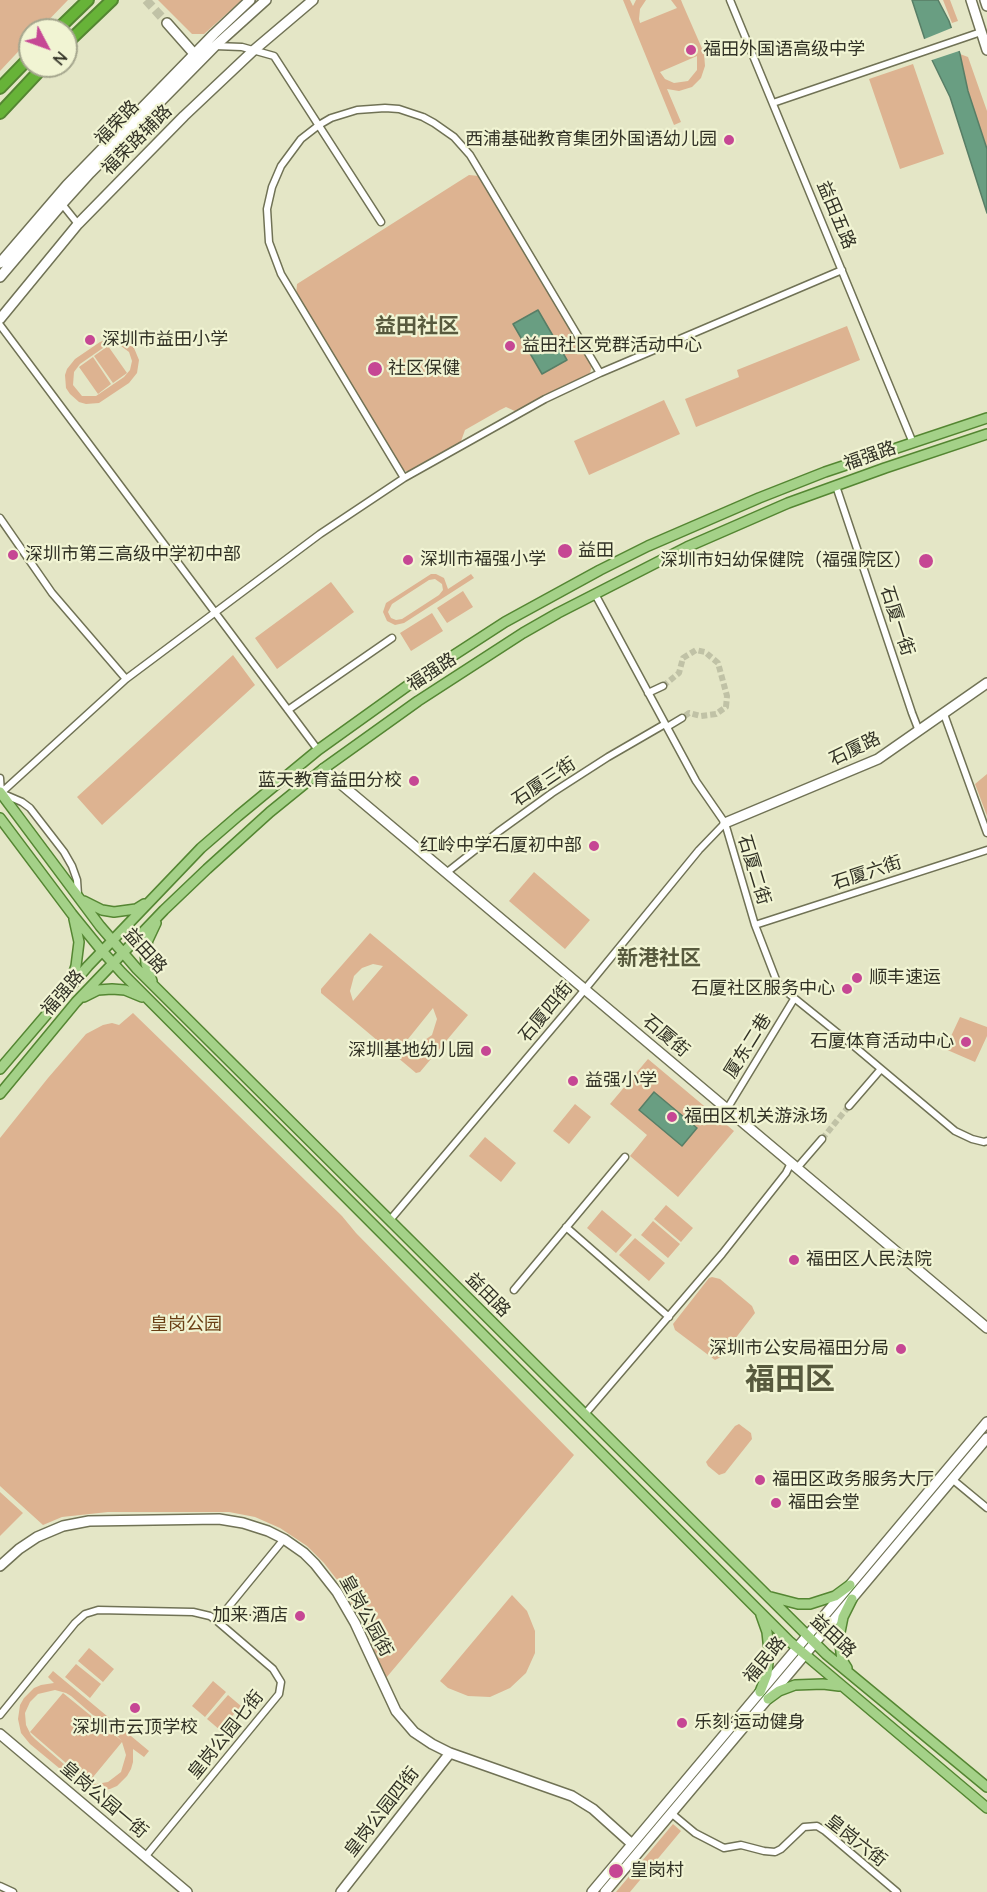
<!DOCTYPE html>
<meta charset="utf-8">
<style>
body{margin:0}
#map{position:relative;width:987px;height:1892px;overflow:hidden;background:#e4e6c6;font-family:Quicksand,sans-serif}
canvas{display:block}
.north{position:absolute;left:18px;top:18px;width:60px;height:60px;box-sizing:border-box;background:#f1f4d3;border:2px solid #a5a68e;border-radius:50%;rotate:131deg;font-size:16px;font-weight:700;line-height:24px;text-align:center;color:#323226}
.north::after{content:'';display:block;margin:auto;width:21px;height:27px;background:#c64794;clip-path:polygon(50% 0,100% 100%,50% 72%,0 100%)}
</style>
<div id="map">
<canvas width="987" height="1892"></canvas>
<div class="north">N</div>
</div>
<script>
const ctx = document.querySelector('canvas').getContext('2d');
ctx.lineJoin = 'round';
function fill(path, color) { ctx.fillStyle = color; ctx.fill(path, 'evenodd'); }
const poly = rows => new Path2D(rows.map(r => 'M' + r).join(''));
function trace(path, color, width, dash) { ctx.strokeStyle = color; ctx.lineWidth = width; ctx.lineCap = dash ? 'butt' : 'round'; ctx.setLineDash(dash || []); ctx.stroke(path); }
function drawText(font, color, halo, rows, align = 'center') {
  ctx.font = font + ' Quicksand,"Noto Sans SC",sans-serif'; ctx.lineWidth = 4.5; ctx.setLineDash([]); ctx.textBaseline = 'middle'; ctx.strokeStyle = halo; ctx.fillStyle = color; for (const [text, x, y, turn = 0] of rows) {
    ctx.save(); ctx.translate(x, y); ctx.rotate((+turn || 0) * Math.PI / 180); ctx.textAlign = isNaN(turn) ? turn : align; if (halo) ctx.strokeText(text, 0, 0); ctx.fillText(text, 0, 0); ctx.restore();
  }
}
fill(poly([
 [0,0,68,0,39,30,30,30,30,39,0,71],
 [158,0,242,0,204,34,192,34],
 [623,0,630,0,633,6,636,0,646,0,640,9,639,19,640,23,677,8,671,0,681,0,683,5,704,53,705,66,701,78,692,87,679,91,667,89,681,122,674,125],
 [697,56,697,70,688,81,674,83,665,79,660,72],
 [943,0,950,0,958,21,952,23],
 [960,54,968,57,987,111,987,149,968,91],
 [913,64,944,154,900,169,869,79],
 [469,175,479,176,592,365,589,377,517,412,506,407,500,410,465,430,460,444,410,471,406,471,400,469,296,296,297,284],
 [847,326,860,360,696,427,685,399,739,377,737,370],
 [112,337,124,340,134,348,139,360,137,373,129,383,99,403,86,404,79,402,70,394,66,388,65,375,67,369,75,359,100,342],
 [112,344,121,346,129,352,132,361,130,370,124,377,96,396,82,396,73,385,74,372,80,364,103,348],
 [108,346,127,373,113,383,94,356],
 [93,357,111,384,98,394,79,367],
 [664,400,680,434,589,475,574,441],
 [431,574,436,574,444,578,448,589,471,574,474,578,404,623,395,625,387,621,383,612,386,603],
 [435,579,442,584,443,590,439,595,402,619,396,620,391,618,388,612,392,604,429,580],
 [331,582,354,612,277,669,255,638],
 [463,591,473,607,447,623,437,608],
 [432,613,443,631,411,651,400,633],
 [233,655,255,685,102,825,77,797],
 [987,774,987,816,975,784],
 [534,872,590,920,565,949,509,901],
 [370,933,468,1015,420,1072,416,1073,321,993,321,989],
 [373,964,383,966,353,1001,350,991,354,976,362,968],
 [433,1008,437,1019,432,1035,419,1044,404,1044],
 [133,1013,342,1216,356,1233,574,1455,386,1678,360,1618,338,1581,324,1563,307,1546,280,1528,255,1517,229,1512,108,1512,62,1517,43,1525,0,1486,0,1138,48,1078,86,1034,103,1025,112,1023,119,1025],
 [960,1017,987,1027,987,1036,975,1062,945,1049],
 [648,1059,734,1131,678,1197,630,1156,647,1135,610,1104],
 [575,1104,591,1117,569,1144,553,1131],
 [485,1137,516,1163,501,1182,469,1156],
 [666,1205,693,1228,681,1242,654,1219],
 [602,1210,632,1235,616,1253,587,1228],
 [653,1221,680,1244,668,1258,641,1235],
 [635,1238,665,1263,649,1281,619,1255],
 [712,1277,720,1279,752,1306,755,1313,721,1357,715,1360,675,1330,673,1324,709,1278],
 [739,1424,751,1433,752,1439,725,1473,719,1475,708,1466,706,1462,735,1426],
 [0,1492,23,1513,0,1536],
 [512,1595,527,1611,535,1631,535,1653,526,1673,510,1688,490,1697,468,1696,448,1688,440,1681],
 [89,1648,114,1669,103,1682,78,1661],
 [76,1664,101,1684,90,1698,65,1677],
 [53,1671,149,1751,144,1757,133,1749,133,1762,131,1769,127,1776,117,1786,110,1789,96,1791,82,1787,30,1744,21,1733,18,1719,20,1705,24,1698,34,1688,41,1685,54,1683,48,1677],
 [55,1690,66,1693,71,1696,116,1735,122,1741,63,1693,30,1732,88,1782,80,1778,35,1739,31,1735,26,1725,25,1713,30,1702,38,1694],
 [122,1742,126,1755,121,1772,108,1782,96,1784,89,1782],
 [213,1681,226,1692,205,1717,192,1706],
 [228,1695,241,1706,220,1730,207,1719],
 [673,1824,681,1831,630,1892,616,1892]
]), '#ddb391');
const water = poly([
 [912,0,938,0,949,21,960,54,968,91,987,149,987,213,950,97,931,58,912,0],
 [538,310,567,360,542,374,513,324,538,310],
 [654,1092,697,1128,682,1146,639,1110,654,1092]
]);
fill(water, '#699e82');
trace(water, '#587e66', 1.5);
fill(poly([
 [954,27,962,50,929,61,922,40]
]), '#e4e6c6');
trace(poly([
 [663,686,679,673,683,658,696,650,705,652,718,663,727,696,726,707,716,714,701,716,689,713,682,718],
 [822,1139,849,1106]
]), '#c0c2a6', 6, [6, 3]);
trace(poly([
 [146,0,167,23]
]), '#c0c2a6', 9, [9, 4.5]);
const street = poly([
 [730,0,913,443],
 [215,46,242,47,274,56,381,222],
 [773,103,981,32],
 [62,204,78,224],
 [0,325,318,750],
 [404,478,281,274,269,242,267,209,272,187,281,166,301,139,319,125,331,118,357,110,385,108,399,109,423,117,434,123,454,137,470,155,476,165,600,373],
 [836,486,912,713,919,731],
 [0,518,52,593,126,679],
 [595,594,696,781,725,823,755,925,777,982,783,989,855,1047,955,1131,972,1139,984,1142,987,1141],
 [648,693,663,686],
 [288,710,392,638],
 [944,714,987,833],
 [667,727,682,718],
 [0,778,1,793],
 [1,793,126,679,320,534,404,478,545,399,600,373,842,270],
 [1,793,22,802,30,808,64,852,72,866,77,880,78,895],
 [446,873,498,832,552,793,608,757,665,724],
 [755,925,987,850],
 [849,1106,881,1069],
 [727,1109,794,999],
 [797,1168,822,1139],
 [390,1220,577,999,699,850,725,823],
 [566,1227,669,1317],
 [514,1290,625,1157],
 [585,1414,722,1254,786,1173,791,1163],
 [952,1479,987,1508],
 [217,1621,284,1539],
 [0,1715,75,1623,85,1614,98,1610,193,1612,210,1616,217,1621,273,1669,281,1682,279,1694,145,1857],
 [671,1813,695,1833,724,1848,741,1845,764,1851,775,1852,781,1849,804,1827,817,1826,825,1831,897,1892],
 [0,1886,13,1892]
]);
const secondary = poly([
 [971,0,987,50],
 [985,0,987,6],
 [167,23,197,57],
 [0,263,67,185,214,34,250,0],
 [0,277,62,204,90,173,215,46,266,0],
 [0,319,78,224,184,116,254,50,313,0],
 [323,769,987,1328],
 [725,823,878,759,987,683],
 [0,1566,19,1549,37,1537,63,1526,89,1521,219,1519,243,1523,268,1531,284,1539,304,1553,315,1564,337,1592,355,1623,396,1711,414,1732,432,1744,450,1753,572,1796,593,1809,632,1844],
 [0,1734,187,1892],
 [341,1892,450,1753],
 [592,1892,987,1422],
 [605,1892,987,1438]
]);
const primary = poly([
 [0,792,100,926,137,969,826,1654,987,1787],
 [0,818,72,914,102,951,122,973,789,1641,987,1808],
 [84,901,102,910,114,912,136,909,144,904],
 [71,981,76,966,79,942,74,919],
 [152,981,146,964,145,953,148,940,156,923],
 [84,997,98,990,112,989,125,990,142,997],
 [0,1069,88,966,201,848,238,816,318,750,417,679,505,622,600,570,648,546,759,498,825,472,987,418],
 [0,1094,76,1002,164,910,207,869,270,812,323,769,418,701,523,633,558,613,687,547,788,503,885,468,987,434],
 [771,1597,798,1604,810,1604,835,1596,850,1585],
 [847,1668,842,1660,839,1637,843,1617,852,1599],
 [760,1692,767,1674,769,1651,767,1632,761,1615],
 [768,1699,779,1691,795,1685,823,1684,839,1686]
]);
const highway = poly([
 [57,30,88,0],
 [66,44,112,0],
 [0,88,30,57],
 [0,113,44,66]
]);
trace(street, '#707255', 9);
trace(secondary, '#707255', 12);
trace(primary, '#548632', 12);
trace(highway, '#548632', 14);
trace(street, '#fff', 6);
trace(secondary, '#fff', 9);
trace(primary, '#a4d188', 9);
trace(highway, '#67b338', 10);
for (const [x, y, r, color] of [
 [691,50,6,"#c64794"],
 [729,140,6,"#c64794"],
 [90,340,6,"#c64794"],
 [510,346,6,"#c64794"],
 [375,369,8,"#c64794"],
 [565,551,8,"#c64794"],
 [13,555,6,"#c64794"],
 [408,560,6,"#c64794"],
 [926,561,8,"#c64794"],
 [414,781,6,"#c64794"],
 [594,846,6,"#c64794"],
 [857,978,6,"#c64794"],
 [847,989,6,"#c64794"],
 [966,1042,6,"#c64794"],
 [486,1051,6,"#c64794"],
 [573,1081,6,"#c64794"],
 [672,1117,6,"#c64794"],
 [794,1260,6,"#c64794"],
 [901,1349,6,"#c64794"],
 [760,1480,6,"#c64794"],
 [776,1503,6,"#c64794"],
 [300,1616,6,"#c64794"],
 [135,1708,6,"#c64794"],
 [682,1723,6,"#c64794"],
 [616,1871,8,"#c64794"]
]) { const dot = new Path2D(); dot.arc(x, y, r, 0, 2 * Math.PI); ctx.fillStyle = color; ctx.fill(dot); trace(dot, '#f1f4d3', 2); }
drawText('18px', '#323226', '#f1f4d3', [
 ["福田外国语高级中学",703,50],
 ["西浦基础教育集团外国语幼儿园",717,140,"right"],
 ["深圳市益田小学",102,340],
 ["益田社区党群活动中心",522,346],
 ["社区保健",388,369],
 ["益田",578,551],
 ["深圳市第三高级中学初中部",25,555],
 ["深圳市福强小学",420,560],
 ["深圳市妇幼保健院（福强院区）",912,561,"right"],
 ["蓝天教育益田分校",402,781,"right"],
 ["红岭中学石厦初中部",582,846,"right"],
 ["顺丰速运",869,978],
 ["石厦社区服务中心",835,989,"right"],
 ["石厦体育活动中心",954,1042,"right"],
 ["深圳基地幼儿园",474,1051,"right"],
 ["益强小学",585,1081],
 ["福田区机关游泳场",684,1117],
 ["福田区人民法院",806,1260],
 ["深圳市公安局福田分局",889,1349,"right"],
 ["福田区政务服务大厅",772,1480],
 ["福田会堂",788,1503],
 ["加来·酒店",288,1616,"right"],
 ["乐刻·运动健身",694,1723],
 ["深圳市云顶学校",135,1728,"center"],
 ["皇岗村",630,1871]
], 'left');
drawText('18px', '#323226', '#f1f4d3', [
 ["福荣路",117,123,-46],
 ["福荣路辅路",137,140,-45],
 ["益田五路",836,215,67],
 ["福强路",870,456,-19],
 ["石厦一街",897,621,72],
 ["福强路",432,672,-33],
 ["石厦路",855,749,-26],
 ["石厦三街",544,782,-34],
 ["石厦二街",754,870,73],
 ["石厦六街",867,873,-18],
 ["益田路",145,951,48],
 ["福强路",63,993,-49],
 ["石厦四街",546,1012,-50],
 ["石厦街",666,1036,40],
 ["厦东二巷",748,1046,-58],
 ["益田路",488,1295,45],
 ["皇岗公园街",366,1616,61],
 ["益田路",833,1636,43],
 ["福民路",765,1660,-50],
 ["皇岗公园七街",226,1735,-51],
 ["皇岗公园一街",104,1800,40],
 ["皇岗公园四街",382,1812,-52],
 ["皇岗六街",856,1841,38]
]);
drawText('18px', '#6a3f15', '#f1f4d3', [
 ["皇岗公园",186,1325]
]);
drawText('bold 21px', '#585a3e', '#f1f4d3', [
 ["益田社区",417,327],
 ["新港社区",659,959]
]);
drawText('bold 30px', '#585a3e', '#f1f4d3', [
 ["福田区",790,1380]
]);
</script>
